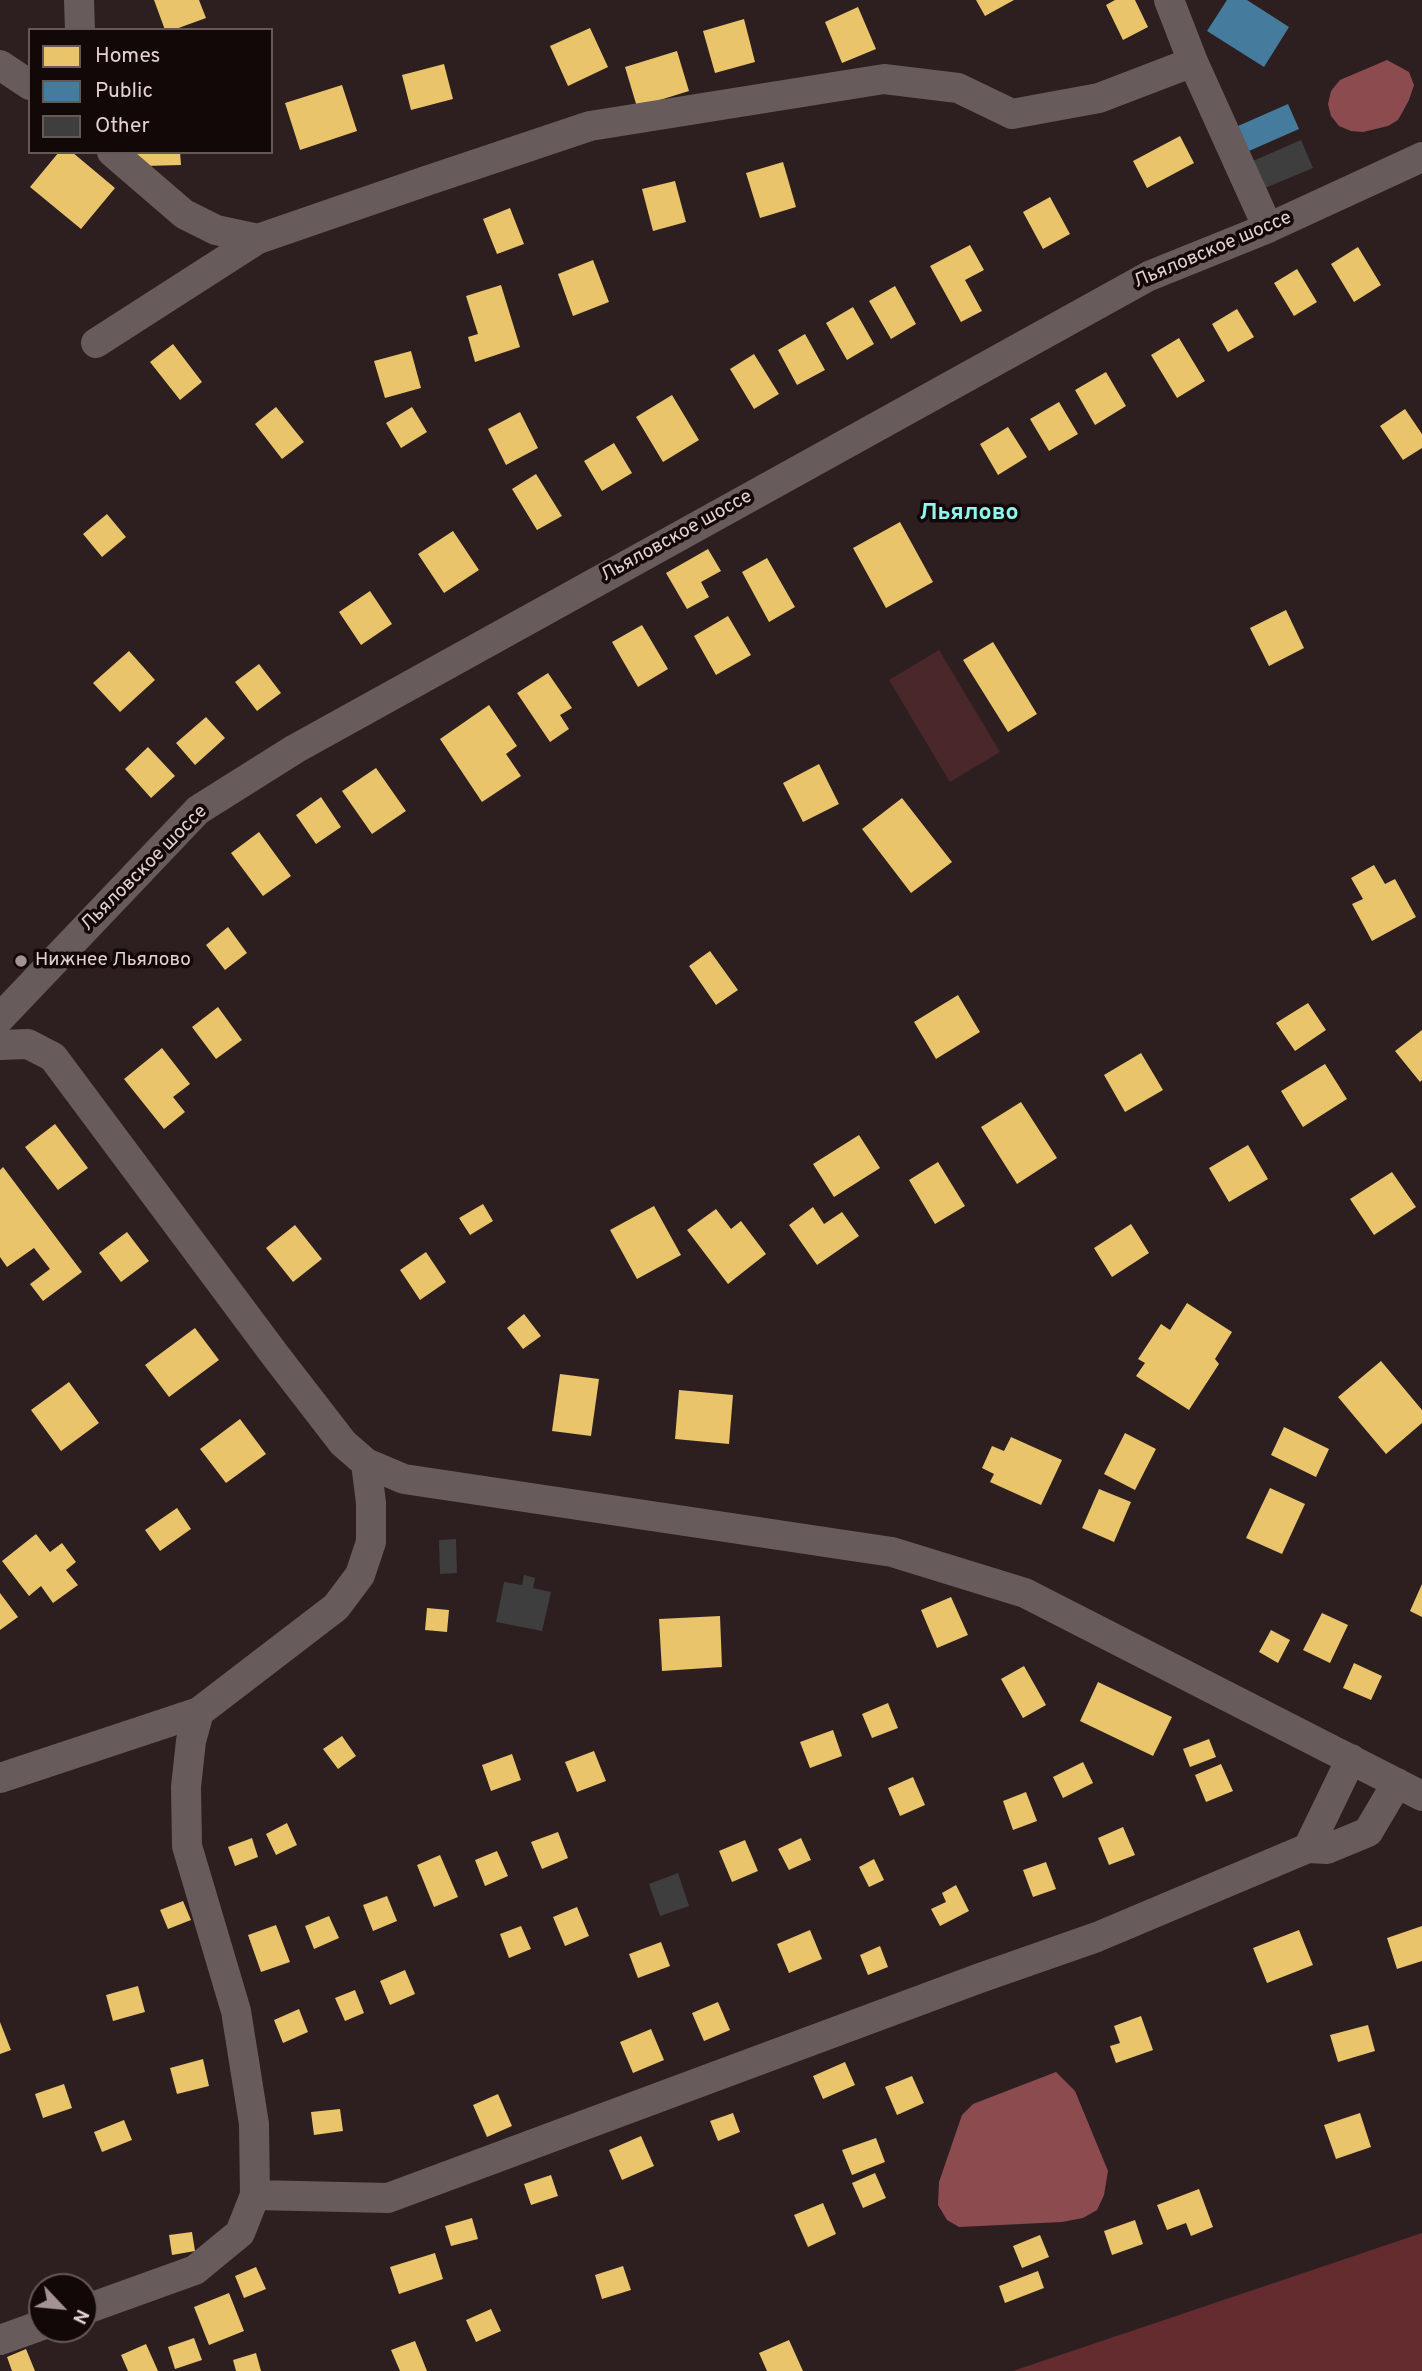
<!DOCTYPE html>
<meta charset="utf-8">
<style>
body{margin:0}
#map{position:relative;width:1422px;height:2371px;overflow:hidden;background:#2d1f20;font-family:Overpass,sans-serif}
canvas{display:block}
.legend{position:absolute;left:28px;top:28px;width:245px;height:126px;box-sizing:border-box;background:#130808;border:2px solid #675858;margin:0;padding:9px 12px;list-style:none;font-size:21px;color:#e4d1d1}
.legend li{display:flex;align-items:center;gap:14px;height:35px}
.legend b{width:35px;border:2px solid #675858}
.north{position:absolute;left:28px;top:2273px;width:70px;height:70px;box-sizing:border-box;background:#130808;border:2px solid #675858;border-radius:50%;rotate:116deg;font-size:19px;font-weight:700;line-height:28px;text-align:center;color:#e4d1d1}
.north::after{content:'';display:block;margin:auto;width:24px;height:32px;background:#a49393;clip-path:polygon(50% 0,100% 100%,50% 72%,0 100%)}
</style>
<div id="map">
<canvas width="1422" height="2371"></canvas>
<ul class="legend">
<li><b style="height:19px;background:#e9c46a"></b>Homes</li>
<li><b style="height:19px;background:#457b9d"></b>Public</li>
<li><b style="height:19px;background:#3e3e3e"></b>Other</li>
</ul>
<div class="north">N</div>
</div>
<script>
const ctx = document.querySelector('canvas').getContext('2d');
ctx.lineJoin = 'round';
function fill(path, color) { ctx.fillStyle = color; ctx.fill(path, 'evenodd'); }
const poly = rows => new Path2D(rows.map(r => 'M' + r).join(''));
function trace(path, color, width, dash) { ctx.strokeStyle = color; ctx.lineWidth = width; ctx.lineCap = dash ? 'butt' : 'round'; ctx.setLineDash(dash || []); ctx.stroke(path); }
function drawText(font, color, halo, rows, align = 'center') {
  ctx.font = font + ' Overpass,sans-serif'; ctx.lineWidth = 7; ctx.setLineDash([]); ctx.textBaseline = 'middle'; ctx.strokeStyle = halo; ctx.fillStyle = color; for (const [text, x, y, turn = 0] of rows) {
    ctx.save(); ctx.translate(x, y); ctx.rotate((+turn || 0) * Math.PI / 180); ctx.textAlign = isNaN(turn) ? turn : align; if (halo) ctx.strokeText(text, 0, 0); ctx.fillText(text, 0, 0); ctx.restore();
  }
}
fill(poly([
 [939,650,1000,752,950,782,889,680]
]), '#4a2829');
fill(poly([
 [1422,2233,1422,2371,1013,2371]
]), '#652c30');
fill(poly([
 [1387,60,1409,72,1414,85,1409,100,1398,120,1388,126,1363,132,1351,131,1339,126,1331,116,1328,104,1331,91,1340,80],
 [1056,2072,1075,2091,1108,2171,1104,2195,1097,2210,1083,2218,1062,2222,959,2227,947,2220,938,2205,939,2182,962,2115,973,2104]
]), '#8c4c4f');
fill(poly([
 [154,0,199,0,206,18,173,30,165,30],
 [976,0,1014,0,985,16],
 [1115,0,1135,0,1148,27,1123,40,1106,5],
 [858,7,876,49,842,63,825,22],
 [744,19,755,62,715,73,703,31],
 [590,28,608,67,568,86,550,46],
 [677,51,689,91,637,107,625,67],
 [444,64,453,99,411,110,402,75],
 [342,85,357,131,300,150,285,103],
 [1180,136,1194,163,1147,188,1133,161],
 [59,152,72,152,115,188,81,229,30,187],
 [129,152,180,152,181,165,144,166],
 [783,162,796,207,760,218,746,173],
 [675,181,686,222,653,231,642,189],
 [1050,197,1070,234,1043,249,1023,212],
 [510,208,524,244,497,254,483,219],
 [970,245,984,270,965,280,982,311,961,322,930,266],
 [1358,247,1381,285,1354,302,1331,264],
 [593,260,609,302,573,316,558,274],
 [1297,269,1317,302,1294,316,1274,283],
 [501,285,520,347,475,362,468,337,478,334,466,296],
 [895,286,916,324,891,339,869,301],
 [853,307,874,344,847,360,826,323],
 [1237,309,1254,337,1228,352,1212,324],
 [805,334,825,370,797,385,778,350],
 [1179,338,1205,381,1177,398,1151,355],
 [173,344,202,382,180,400,150,362],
 [411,351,421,388,385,398,374,361],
 [754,354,779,394,754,409,730,369],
 [1106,372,1126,406,1095,425,1075,390],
 [672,395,699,440,663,462,636,417],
 [1059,402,1078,434,1049,451,1030,419],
 [276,407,304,442,282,459,255,424],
 [412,407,427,432,401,448,386,423],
 [1405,409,1422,434,1422,448,1403,460,1380,426],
 [520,412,538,448,506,465,488,429],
 [1008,427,1027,457,998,475,980,444],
 [614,443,632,473,602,491,584,461],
 [536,474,562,516,537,530,512,489],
 [107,514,126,537,102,557,83,534],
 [900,522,933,582,886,608,853,548],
 [453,531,479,570,444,593,418,554],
 [708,549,721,571,701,582,709,597,687,609,666,573],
 [767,558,795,607,769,622,742,572],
 [370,591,392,624,361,645,339,612],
 [1286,610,1304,648,1269,666,1250,628],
 [728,616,751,655,716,675,694,636],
 [642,625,668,669,638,687,612,642],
 [993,642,1037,714,1008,732,963,660],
 [129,651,155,680,120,712,93,683],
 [259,664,281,693,257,711,235,682],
 [548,673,572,708,560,715,569,729,550,742,517,693],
 [489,705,517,746,506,754,521,776,482,802,440,739],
 [206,717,225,738,195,765,176,743],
 [148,747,175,776,151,798,125,769],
 [819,764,839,804,803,822,783,783],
 [376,768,406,811,372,834,342,791],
 [321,797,341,827,316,844,296,815],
 [902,798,952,862,911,893,862,829],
 [259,832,291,876,263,896,231,853],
 [1374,865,1385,884,1395,879,1416,917,1372,941,1352,904,1363,899,1351,878],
 [228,927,247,953,225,970,206,945],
 [710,951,738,990,716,1005,689,966],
 [958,995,980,1032,936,1059,914,1022],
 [1308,1003,1326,1030,1295,1051,1276,1023],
 [218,1007,242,1040,216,1059,192,1027],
 [1422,1030,1422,1080,1420,1082,1395,1051],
 [162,1048,190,1084,173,1097,185,1112,164,1129,124,1079],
 [1141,1053,1163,1090,1125,1112,1104,1075],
 [1325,1064,1347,1099,1303,1127,1281,1091],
 [1021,1102,1057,1158,1017,1184,981,1127],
 [55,1124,88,1168,58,1190,25,1147],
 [859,1135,880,1168,834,1197,813,1164],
 [1248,1145,1268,1179,1229,1202,1209,1168],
 [938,1162,965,1206,935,1224,909,1180],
 [3,1167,82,1272,43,1301,30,1284,50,1269,34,1248,7,1267,0,1257,0,1170],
 [1392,1172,1416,1207,1374,1235,1350,1199],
 [483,1204,493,1221,470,1235,459,1218],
 [654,1206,681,1255,637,1279,610,1230],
 [813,1207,824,1224,842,1212,859,1236,817,1265,789,1225],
 [716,1209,731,1229,741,1221,766,1254,728,1284,687,1230],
 [1131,1224,1149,1253,1112,1277,1094,1248],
 [295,1225,322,1259,293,1282,266,1248],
 [127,1232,149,1261,121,1282,99,1253],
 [426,1252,446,1282,420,1300,400,1270],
 [1187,1303,1232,1332,1215,1359,1219,1364,1189,1410,1136,1376,1145,1363,1138,1359,1161,1324,1170,1330],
 [524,1314,541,1336,523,1349,507,1328],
 [195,1328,219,1360,169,1397,145,1365],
 [1381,1361,1422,1410,1422,1423,1386,1454,1338,1397],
 [560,1374,599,1379,591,1436,552,1431],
 [69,1382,99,1423,61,1451,31,1410],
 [679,1390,733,1395,729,1444,675,1439],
 [240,1419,266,1454,226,1483,200,1449],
 [1284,1427,1329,1449,1316,1477,1271,1455],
 [1125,1433,1156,1449,1135,1490,1104,1474],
 [1011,1437,1062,1460,1041,1505,990,1482,994,1474,982,1468,992,1446,1004,1451],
 [1270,1488,1305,1504,1282,1554,1246,1538],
 [1099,1489,1131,1502,1114,1542,1082,1528],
 [177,1508,191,1529,160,1551,145,1530],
 [36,1534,50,1552,62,1543,76,1562,66,1570,78,1585,53,1603,41,1586,29,1596,2,1561],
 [1422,1584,1422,1617,1410,1611],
 [0,1593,18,1617,0,1630],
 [951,1597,968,1635,937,1648,921,1610],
 [427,1608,449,1610,447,1632,425,1630],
 [1322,1613,1348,1625,1330,1663,1303,1650],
 [720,1616,722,1667,662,1671,659,1619],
 [1271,1630,1290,1640,1278,1663,1259,1652],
 [1354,1663,1382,1676,1371,1700,1343,1688],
 [1024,1666,1046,1705,1023,1718,1001,1679],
 [1098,1682,1172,1717,1153,1756,1080,1721],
 [888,1703,898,1728,872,1738,862,1714],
 [833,1730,842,1756,810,1768,800,1742],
 [342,1736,356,1756,338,1769,323,1749],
 [1209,1739,1216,1757,1190,1767,1183,1749],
 [594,1751,606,1781,577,1792,565,1762],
 [512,1754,521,1780,491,1791,482,1765],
 [1083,1762,1093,1783,1063,1798,1053,1777],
 [1221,1764,1233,1791,1206,1802,1195,1775],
 [913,1777,925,1805,900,1816,888,1788],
 [1026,1792,1037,1821,1013,1830,1003,1801],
 [287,1823,297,1845,276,1855,266,1834],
 [1123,1827,1135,1855,1109,1865,1098,1838],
 [558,1832,568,1858,542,1869,531,1842],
 [252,1838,258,1857,235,1866,228,1847],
 [801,1838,811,1860,789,1870,778,1849],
 [745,1840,758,1871,732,1882,719,1851],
 [497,1851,508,1876,485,1886,475,1860],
 [440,1855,458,1897,434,1907,417,1865],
 [874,1859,884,1880,869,1887,859,1867],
 [1046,1862,1056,1889,1033,1897,1023,1870],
 [956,1885,969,1911,940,1926,931,1909,946,1902,942,1893],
 [387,1896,397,1921,373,1931,363,1905],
 [183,1901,191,1920,168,1929,160,1910],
 [577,1907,589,1936,565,1946,553,1917],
 [329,1916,339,1938,314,1949,305,1926],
 [276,1925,290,1962,261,1972,248,1935],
 [521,1926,531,1949,509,1958,500,1934],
 [1422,1926,1422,1961,1397,1969,1387,1938],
 [810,1930,822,1959,789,1973,777,1944],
 [1299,1930,1313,1965,1267,1983,1253,1948],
 [661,1942,670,1966,638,1978,629,1954],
 [880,1946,888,1967,868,1975,860,1955],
 [405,1970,415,1994,390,2005,380,1981],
 [138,1986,145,2012,113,2021,106,1995],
 [355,1990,364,2013,345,2021,335,1998],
 [718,2002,730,2030,704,2041,692,2013],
 [299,2009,308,2032,283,2043,274,2020],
 [1141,2016,1153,2050,1116,2063,1110,2046,1120,2043,1114,2026],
 [0,2022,11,2050,0,2054],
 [1368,2025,1375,2051,1338,2062,1330,2035],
 [651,2029,664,2060,633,2073,620,2042],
 [203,2059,209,2086,177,2094,170,2068],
 [845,2062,855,2085,823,2099,813,2076],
 [912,2076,924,2103,897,2115,885,2087],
 [64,2084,72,2108,43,2118,35,2094],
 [498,2094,512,2126,487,2137,473,2105],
 [340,2109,343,2131,314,2135,311,2112],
 [733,2113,740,2132,718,2141,710,2121],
 [1360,2113,1371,2147,1336,2159,1324,2125],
 [124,2120,132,2140,102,2152,94,2132],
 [641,2136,654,2166,622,2180,609,2150],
 [876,2138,885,2162,852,2175,842,2150],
 [875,2173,886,2198,863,2208,852,2183],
 [551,2175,558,2196,531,2205,524,2184],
 [1199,2189,1213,2227,1191,2236,1186,2223,1167,2230,1157,2205],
 [823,2203,836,2234,808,2247,794,2215],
 [472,2218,478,2239,451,2246,445,2226],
 [1135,2220,1143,2244,1112,2255,1104,2231],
 [192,2232,195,2251,172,2255,169,2235],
 [1040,2235,1049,2257,1022,2268,1013,2246],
 [435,2253,443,2279,399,2294,390,2267],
 [623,2266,631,2290,602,2299,595,2275],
 [256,2267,266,2289,244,2298,235,2276],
 [1038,2271,1044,2288,1005,2303,999,2286],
 [229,2293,244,2331,209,2345,194,2307],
 [491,2309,501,2331,476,2342,466,2320],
 [194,2338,202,2360,175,2369,168,2347],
 [789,2340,803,2371,767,2371,759,2353],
 [415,2341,427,2371,400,2371,391,2350],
 [146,2344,158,2371,128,2371,121,2355],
 [26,2349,35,2371,12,2371,7,2357],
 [256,2353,261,2371,236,2371,233,2360]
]), '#e9c46a');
fill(poly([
 [1227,0,1247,0,1289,27,1264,67,1207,31],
 [1288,104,1299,129,1249,151,1238,126]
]), '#457b9d');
fill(poly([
 [1301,140,1313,168,1265,188,1253,161],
 [456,1539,457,1573,440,1574,439,1540],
 [524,1575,535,1578,533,1588,551,1592,542,1631,496,1622,504,1582,522,1585],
 [678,1873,689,1906,660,1916,649,1884]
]), '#3e3e3e');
trace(poly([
 [79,0,80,30],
 [1169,0,1193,62],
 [0,65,30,85],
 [112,152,184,214,216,230,258,239],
 [96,343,258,239,426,181,590,126,884,79,958,88,1012,114,1099,98,1193,62,1268,228],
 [0,1018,198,810,295,749,1149,276,1268,228,1422,157],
 [0,1045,28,1044,53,1057,275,1355,343,1443,366,1463,404,1479,892,1552,1025,1593,1422,1796],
 [0,1778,199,1712,336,1607,360,1575,371,1542,371,1503,366,1463],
 [1308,1848,1327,1849,1368,1832,1397,1783],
 [255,2195,388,2198,980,1978,1097,1937,1308,1848,1351,1759],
 [84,2310,195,2270,240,2233,255,2195,254,2124,236,2011,187,1846,186,1787,191,1741,199,1712],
 [0,2340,42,2325]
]), '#685b5c', 30);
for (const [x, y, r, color] of [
 [21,961,7,"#a49393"]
]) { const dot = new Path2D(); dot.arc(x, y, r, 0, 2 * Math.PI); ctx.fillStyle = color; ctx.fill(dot); trace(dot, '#130808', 2.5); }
drawText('19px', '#e4d1d1', '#130808', [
 ["Льяловское шоссе",1213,251,-23],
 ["Льяловское шоссе",677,537,-29],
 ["Льяловское шоссе",145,869,-45]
]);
drawText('19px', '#e4d1d1', '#130808', [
 ["Нижнее Льялово",35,961]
], 'left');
drawText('bold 23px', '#8ef8ef', '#130808', [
 ["Льялово",969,514]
]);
</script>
